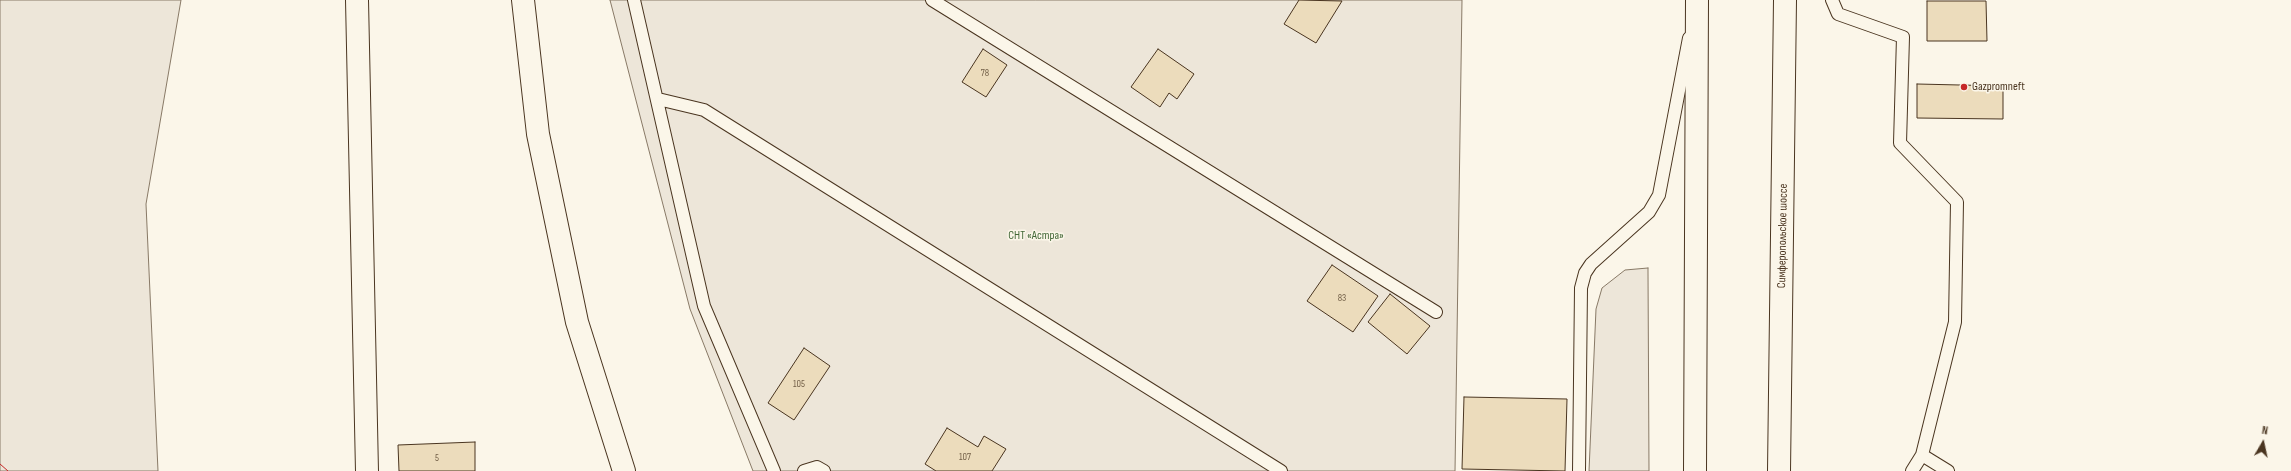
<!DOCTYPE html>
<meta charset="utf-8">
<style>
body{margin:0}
#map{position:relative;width:2291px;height:471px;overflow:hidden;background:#fbf6e9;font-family:"Sofia Sans Condensed",sans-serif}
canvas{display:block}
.north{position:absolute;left:2243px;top:423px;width:40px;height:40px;-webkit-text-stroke:3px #fbf6e9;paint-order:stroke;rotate:9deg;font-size:11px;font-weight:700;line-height:16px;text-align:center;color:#4a3520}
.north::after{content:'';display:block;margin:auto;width:14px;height:18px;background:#4a3520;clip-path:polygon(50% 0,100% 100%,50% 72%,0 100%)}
</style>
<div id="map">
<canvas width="2291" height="471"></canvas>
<div class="north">N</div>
</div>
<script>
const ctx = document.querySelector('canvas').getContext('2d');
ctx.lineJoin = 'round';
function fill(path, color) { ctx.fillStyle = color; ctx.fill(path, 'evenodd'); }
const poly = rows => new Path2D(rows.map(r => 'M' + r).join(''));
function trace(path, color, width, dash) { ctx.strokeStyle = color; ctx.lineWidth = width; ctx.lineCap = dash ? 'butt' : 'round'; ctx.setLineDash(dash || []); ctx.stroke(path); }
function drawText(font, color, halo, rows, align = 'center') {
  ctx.font = font + ' "Sofia Sans Condensed",sans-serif'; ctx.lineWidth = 3; ctx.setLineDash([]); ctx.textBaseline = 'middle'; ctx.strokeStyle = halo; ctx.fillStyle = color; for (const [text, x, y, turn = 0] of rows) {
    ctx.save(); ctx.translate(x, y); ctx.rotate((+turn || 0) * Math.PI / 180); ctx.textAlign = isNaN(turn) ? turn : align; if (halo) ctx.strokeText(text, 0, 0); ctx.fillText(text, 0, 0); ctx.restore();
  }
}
const green = poly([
 [0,0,181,0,146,204,158,471,0,471,0,0],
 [610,0,1462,0,1455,471,753,471,690,309,610,0],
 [1648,268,1649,471,1589,471,1596,309,1602,288,1625,270,1648,268]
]);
fill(green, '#ede6d9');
trace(green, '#887966', 1);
const building = poly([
 [1299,0,1342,1,1316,43,1284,24,1299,0],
 [1927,1,1986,1,1987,41,1927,41,1927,1],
 [983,49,1007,65,986,97,962,82,983,49],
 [1158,49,1194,74,1177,99,1169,93,1160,107,1131,87,1158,49],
 [1917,84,2003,86,2003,119,1917,118,1917,84],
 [1332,265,1378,296,1353,332,1307,301,1332,265],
 [1390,294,1430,326,1407,354,1368,322,1390,294],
 [804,348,830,366,794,420,768,403,804,348],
 [1464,397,1567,399,1565,471,1462,469,1464,397],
 [947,428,978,447,984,436,1006,449,992,471,936,471,925,464,947,428],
 [475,442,475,471,399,471,398,445,475,442]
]);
fill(building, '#ecdcbc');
trace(building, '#4a3520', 1);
const lane = poly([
 [634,0,704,306,774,471],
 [932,0,1436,312],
 [1832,0,1838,14,1903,37,1900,143,1957,202,1955,322,1922,455,1912,471],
 [658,99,704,110,1281,471],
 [1922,455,1948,471],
 [804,471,817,467,824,471],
 [1579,471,1581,288,1585,273,1591,264,1649,212,1659,195,1689,38]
]);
const street = poly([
 [357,0,367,471],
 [523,0,538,134,577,322,624,471]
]);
const highway = poly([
 [1695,471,1697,0],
 [1779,471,1785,0]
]);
trace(lane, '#4a3520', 14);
trace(street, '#4a3520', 24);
trace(highway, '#4a3520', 24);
trace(lane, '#fbf6e9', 12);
trace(street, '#fbf6e9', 22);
trace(highway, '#fbf6e9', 22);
trace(poly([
 [0,464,8,471]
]), '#c62828', 1, [14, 3, 2, 3]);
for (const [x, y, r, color] of [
 [1964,87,4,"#c62828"]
]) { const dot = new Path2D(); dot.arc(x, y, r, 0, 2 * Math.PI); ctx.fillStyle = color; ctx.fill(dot); trace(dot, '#fbf6e9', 1.5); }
drawText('10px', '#725f47', null, [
 ["78",985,73],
 ["83",1342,298],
 ["105",799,384],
 ["107",965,457],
 ["5",437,458]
]);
drawText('12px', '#4a3520', '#fbf6e9', [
 ["Gazpromneft",1972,87]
], 'left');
drawText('12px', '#436837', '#fbf6e9', [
 ["СНТ «Астра»",1036,236]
]);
drawText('12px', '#4a3520', '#fbf6e9', [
 ["Симферопольское шоссе",1783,236,-89]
]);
</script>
